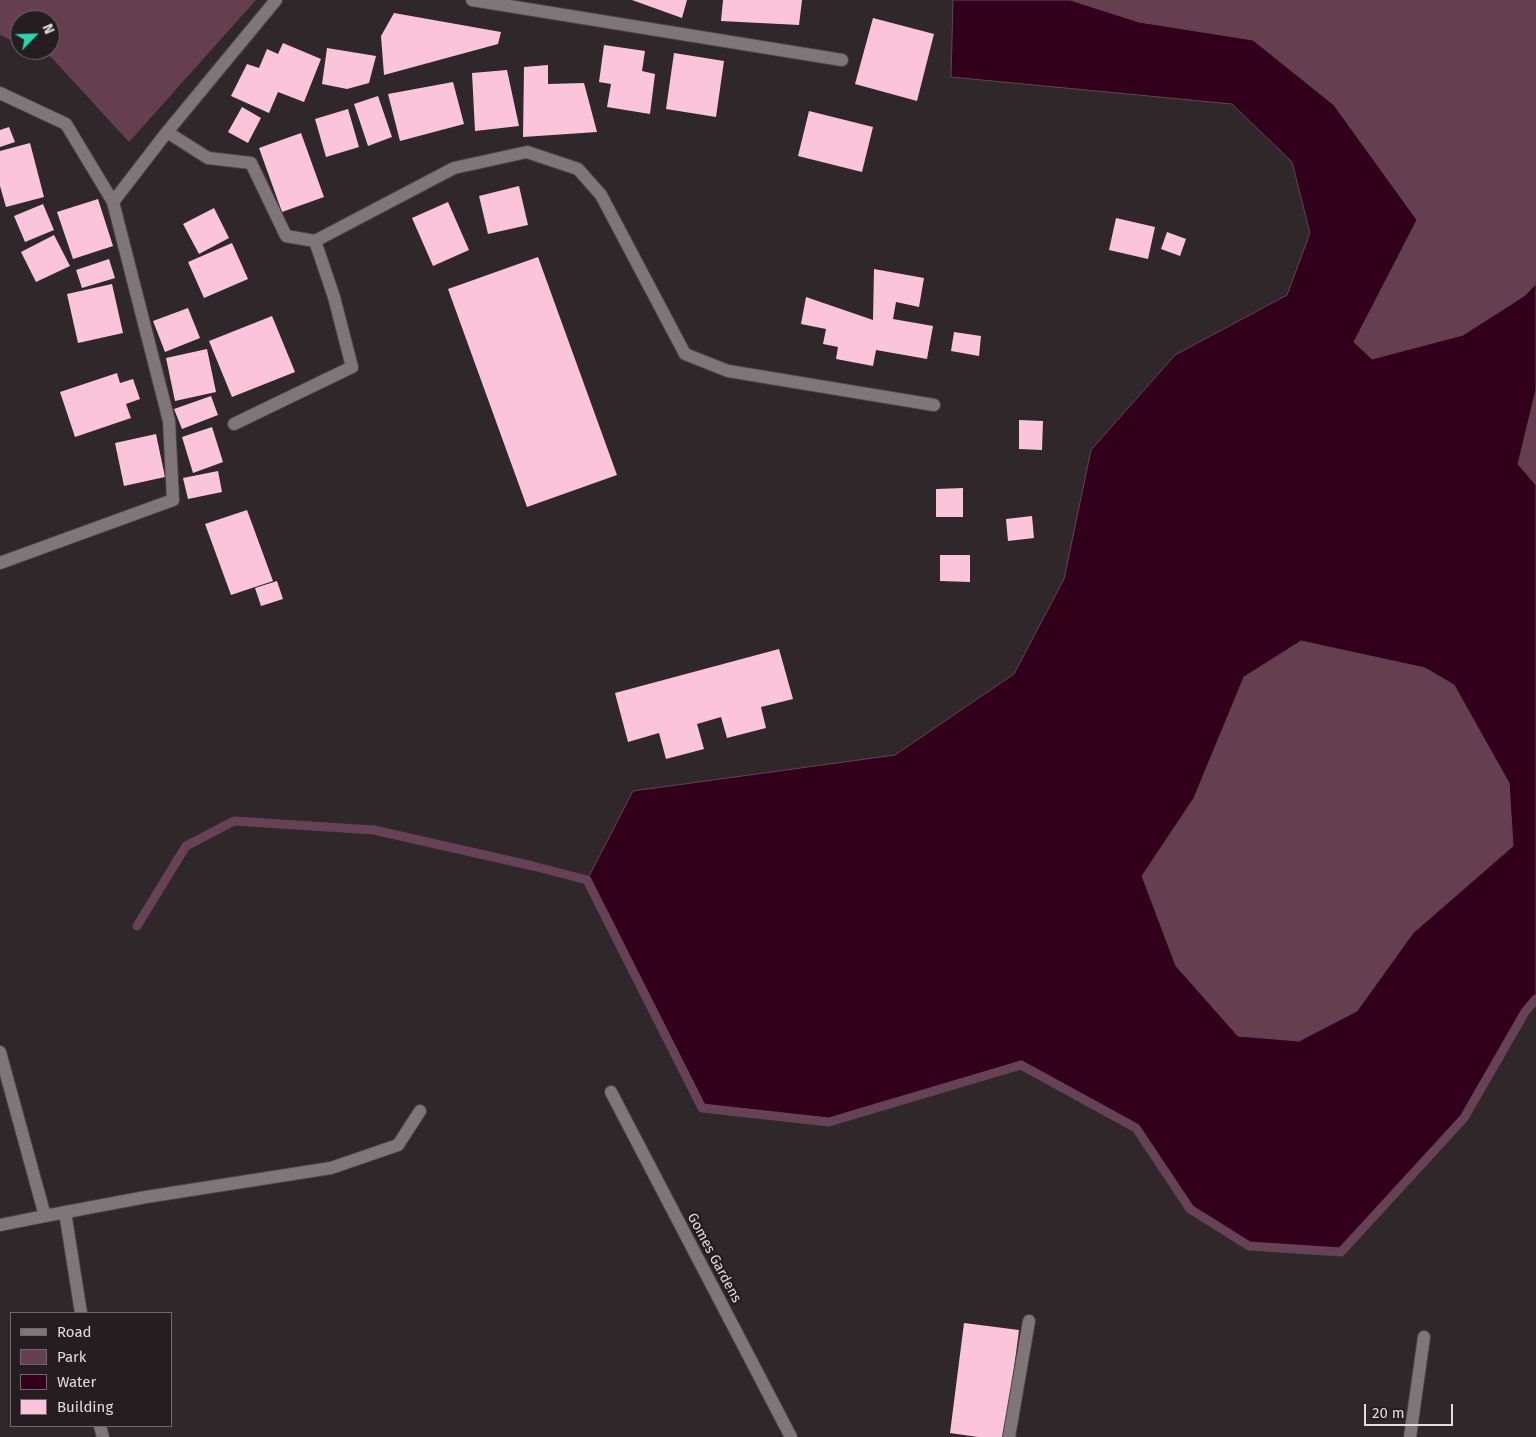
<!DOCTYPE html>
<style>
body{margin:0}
#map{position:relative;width:1536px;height:1437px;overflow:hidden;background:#2f272a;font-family:"Fira Sans",sans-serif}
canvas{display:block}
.legend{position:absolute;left:10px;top:1312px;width:162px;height:115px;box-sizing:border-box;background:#251d20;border:1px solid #70696c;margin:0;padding:6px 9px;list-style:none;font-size:15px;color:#e1dbdd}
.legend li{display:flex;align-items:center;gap:10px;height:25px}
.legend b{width:25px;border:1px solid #70696c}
.north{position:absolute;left:10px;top:10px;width:50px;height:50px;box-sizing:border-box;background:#251d20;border:1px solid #70696c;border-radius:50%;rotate:66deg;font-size:14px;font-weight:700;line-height:20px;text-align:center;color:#e1dbdd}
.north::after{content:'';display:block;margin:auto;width:18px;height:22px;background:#29d5ac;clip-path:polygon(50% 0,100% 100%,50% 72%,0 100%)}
.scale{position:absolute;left:1364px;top:1404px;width:89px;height:22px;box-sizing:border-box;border:2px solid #e1dbdd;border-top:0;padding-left:6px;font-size:15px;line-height:18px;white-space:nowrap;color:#e1dbdd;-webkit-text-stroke:4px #251d20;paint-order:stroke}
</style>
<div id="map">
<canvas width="1536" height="1437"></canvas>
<ul class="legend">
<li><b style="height:6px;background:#80767a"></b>Road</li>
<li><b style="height:14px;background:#653e50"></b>Park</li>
<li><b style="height:14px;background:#33001c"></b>Water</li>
<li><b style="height:14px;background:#fcc4db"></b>Building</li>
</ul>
<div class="north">N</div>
<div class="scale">20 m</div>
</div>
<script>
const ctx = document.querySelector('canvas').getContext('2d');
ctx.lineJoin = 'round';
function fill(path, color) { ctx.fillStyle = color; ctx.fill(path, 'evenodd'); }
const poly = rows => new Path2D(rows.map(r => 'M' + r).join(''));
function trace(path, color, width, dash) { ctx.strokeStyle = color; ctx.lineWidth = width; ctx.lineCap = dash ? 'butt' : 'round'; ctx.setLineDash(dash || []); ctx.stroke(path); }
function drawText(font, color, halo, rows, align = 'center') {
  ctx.font = font + ' "Fira Sans",sans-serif'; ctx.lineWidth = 5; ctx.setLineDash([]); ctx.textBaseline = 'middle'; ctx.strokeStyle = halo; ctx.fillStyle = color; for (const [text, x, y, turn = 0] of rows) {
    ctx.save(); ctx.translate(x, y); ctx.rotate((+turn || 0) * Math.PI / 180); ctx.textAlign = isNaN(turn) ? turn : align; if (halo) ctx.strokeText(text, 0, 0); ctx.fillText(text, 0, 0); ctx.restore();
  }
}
fill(poly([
 [0,0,256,0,129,142,51,57,35,50,50,50,50,20,20,20,20,44,0,35],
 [1070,0,1536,0,1536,284,1524,296,1463,335,1372,359,1354,342,1417,220,1253,40,1139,22],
 [1535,390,1536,390,1536,485,1518,465],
 [1301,641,1425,668,1454,685,1509,783,1513,846,1413,933,1357,1011,1299,1041,1237,1036,1176,966,1142,876,1194,798,1244,677]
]), '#653e50');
const water = poly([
 [953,0,1070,0,1139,22,1253,40,1334,105,1417,220,1354,342,1372,359,1463,335,1524,296,1536,284,1536,390,1518,464,1536,485,1536,999,1525,1013,1464,1118,1341,1252,1249,1246,1190,1209,1136,1128,1021,1065,829,1122,702,1108,587,880,633,791,895,755,1014,674,1064,579,1091,450,1175,355,1287,295,1310,233,1292,162,1232,104,951,77,953,0],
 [1301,641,1425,668,1454,685,1509,783,1513,846,1413,933,1357,1011,1299,1041,1238,1036,1176,966,1142,876,1194,798,1244,677,1301,641]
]);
fill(water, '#33001c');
trace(water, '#674256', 1);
trace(poly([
 [137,926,186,846,234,821,374,830,533,866,587,880,702,1108,829,1122,1021,1065,1136,1128,1190,1209,1249,1246,1341,1252,1464,1118,1525,1012,1536,999]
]), '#674256', 9);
fill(poly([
 [632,0,687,0,682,18],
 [723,0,802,0,799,25,721,21],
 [394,13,501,32,498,44,384,75,381,36],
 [873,18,934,34,917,101,855,84],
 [283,43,321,59,304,102,278,92,269,113,231,96,247,64,259,68,267,49,278,54],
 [604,45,645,51,642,71,655,74,650,114,607,107,611,84,599,82],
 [327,48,376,56,369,83,347,89,322,84],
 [674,53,724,61,716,117,666,109],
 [548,65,548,84,584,83,597,132,523,137,524,67],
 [507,70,519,126,475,131,472,73],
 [453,82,464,124,400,141,388,94],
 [378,96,392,137,368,146,354,104],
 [242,107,261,118,248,143,228,132],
 [348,109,359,147,326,157,315,119],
 [809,111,873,127,862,172,798,156],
 [9,127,15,142,0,147,0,130],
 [301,133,324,197,282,212,259,148],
 [30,143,44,197,6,207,0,186,0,151],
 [519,186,528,225,488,234,479,196],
 [98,199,113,246,73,259,57,212],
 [448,202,469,250,433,266,412,218],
 [43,204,54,230,25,242,14,216],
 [214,208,229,238,199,254,183,224],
 [1116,218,1155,227,1148,259,1109,250],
 [1167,232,1186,239,1180,256,1161,249],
 [54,235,70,266,36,282,21,252],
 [232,243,248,279,204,298,188,262],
 [538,257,617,475,527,507,448,289],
 [109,259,115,278,82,288,76,270],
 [874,269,924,278,919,307,896,302,893,319,933,326,927,359,876,350,873,366,836,359,838,347,823,344,826,329,801,324,806,297,873,320],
 [112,284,123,333,78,343,67,294],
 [188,308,200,338,165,352,153,321],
 [272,316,295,372,232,397,209,341],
 [954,332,981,336,979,356,951,351],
 [207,349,216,392,175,401,166,358],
 [117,373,120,383,133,379,140,399,126,404,131,418,75,437,60,392],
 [211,396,218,415,182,429,174,409],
 [1019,420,1043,421,1042,450,1019,449],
 [212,427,223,462,193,473,182,437],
 [156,434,165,477,124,486,115,443],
 [218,471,222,492,188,499,183,478],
 [963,488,963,517,936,517,936,489],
 [247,510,273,581,231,595,205,524],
 [1032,516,1034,538,1008,541,1006,519],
 [940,555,970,555,970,582,940,581],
 [277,581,283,599,261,606,255,588],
 [779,649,793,699,761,707,766,728,727,738,721,717,697,724,704,749,666,759,659,733,628,742,615,693],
 [964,1323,1019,1330,1005,1437,978,1437,950,1433]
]), '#fcc4db');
const service = poly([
 [1009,1437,1029,1321]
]);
const minor = poly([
 [472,0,842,60],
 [0,93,66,124,113,202,169,421,173,500,0,563],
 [167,132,208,158,251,163,286,236,315,241,454,168,527,152,578,169,601,195,685,354,728,371,934,405],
 [113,202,167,132,276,0],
 [234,424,352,367,334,297,315,241],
 [0,1052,45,1216,0,1225],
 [611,1092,791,1437],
 [65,1212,81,1313],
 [45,1216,146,1197,331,1168,398,1145,420,1111],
 [100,1426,103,1437],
 [1410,1437,1424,1337]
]);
trace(service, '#4c4548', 14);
trace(minor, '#4c4548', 14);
trace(service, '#80767a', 12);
trace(minor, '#80767a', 12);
drawText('14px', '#e1dbdd', '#251d20', [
 ["Gomes Gardens",714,1258,62]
]);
</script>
